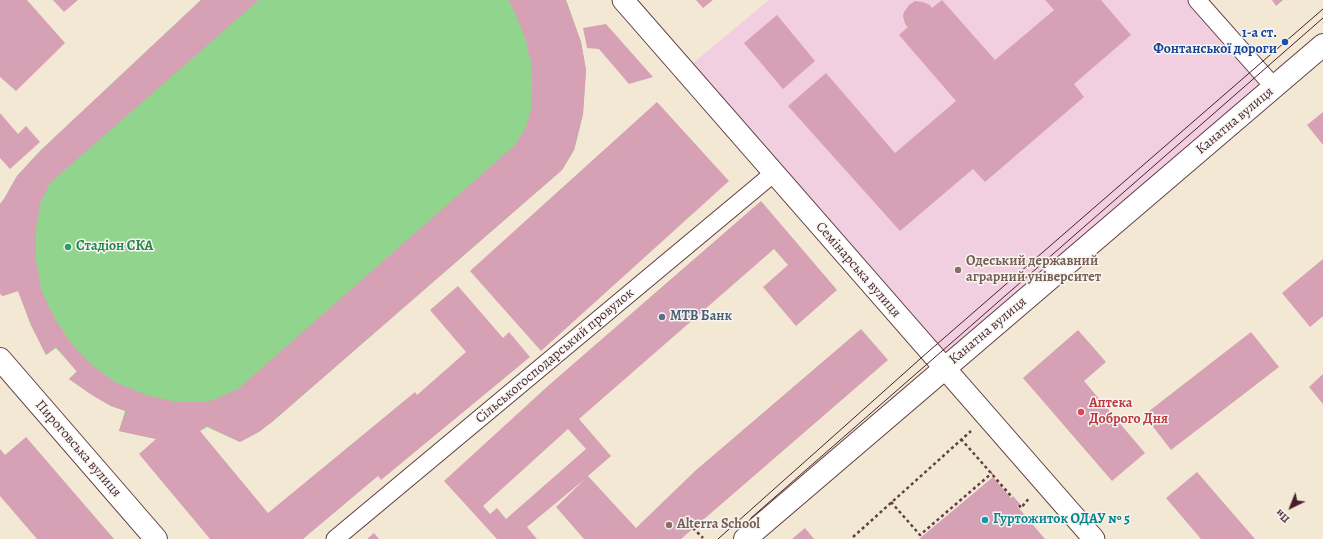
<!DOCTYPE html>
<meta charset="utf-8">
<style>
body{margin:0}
#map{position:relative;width:1323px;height:539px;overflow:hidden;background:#f2e8d4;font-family:Alegreya,serif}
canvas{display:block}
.north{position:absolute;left:1271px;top:487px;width:40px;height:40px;-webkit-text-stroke:3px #f6f6f2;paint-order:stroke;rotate:223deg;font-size:11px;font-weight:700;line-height:16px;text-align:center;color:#4a1f2b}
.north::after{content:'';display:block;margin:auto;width:14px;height:18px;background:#4a1f2b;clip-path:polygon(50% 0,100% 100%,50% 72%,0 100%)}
</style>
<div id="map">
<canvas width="1323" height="539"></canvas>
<div class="north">Пн</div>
</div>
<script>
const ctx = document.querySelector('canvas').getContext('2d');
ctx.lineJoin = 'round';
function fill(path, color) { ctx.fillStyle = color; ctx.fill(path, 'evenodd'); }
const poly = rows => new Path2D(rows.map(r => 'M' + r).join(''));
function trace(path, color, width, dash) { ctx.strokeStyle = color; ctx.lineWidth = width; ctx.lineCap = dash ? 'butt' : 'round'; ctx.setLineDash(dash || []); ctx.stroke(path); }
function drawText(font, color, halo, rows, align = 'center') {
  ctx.font = font + ' Alegreya,serif'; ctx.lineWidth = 3; ctx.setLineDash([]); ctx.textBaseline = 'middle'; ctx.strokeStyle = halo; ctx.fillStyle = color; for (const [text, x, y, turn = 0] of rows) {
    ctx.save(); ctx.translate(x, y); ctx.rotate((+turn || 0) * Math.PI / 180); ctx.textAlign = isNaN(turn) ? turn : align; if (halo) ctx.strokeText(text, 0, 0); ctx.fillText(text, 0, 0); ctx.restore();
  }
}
fill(poly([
 [769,0,1194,0,1270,86,944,367,687,68]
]), '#f2cfe0');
fill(poly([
 [201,0,566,0,581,42,586,70,583,114,578,135,574,150,562,170,272,422,240,442,207,427,200,431,186,414,156,439,119,431,125,411,111,406,92,395,69,379,77,371,56,348,46,355,31,325,18,291,2,296,0,290,0,204,4,199,17,176,41,150]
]), '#90d48d');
fill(poly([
 [0,0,27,0,65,43,16,91,0,77],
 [53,0,78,0,64,12],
 [201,0,259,0,50,183,40,204,36,230,36,259,41,290,55,319,71,343,93,366,115,382,146,395,177,402,208,402,238,389,515,145,526,127,531,109,532,85,531,62,525,38,515,13,508,0,566,0,581,42,586,70,583,114,574,150,562,170,272,422,259,432,240,442,207,426,200,431,268,513,415,392,417,395,466,352,430,310,458,286,503,338,509,332,530,357,381,480,378,476,303,539,210,539,139,454,156,439,119,431,126,411,111,406,92,395,69,379,77,372,56,347,46,355,31,325,18,291,3,296,0,294,0,204,4,199,17,176,41,150],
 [696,0,713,0,703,8],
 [942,0,995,60,1054,10,1045,0,1101,0,1131,35,1074,84,1084,97,985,182,973,169,900,231,788,106,826,73,895,153,956,101,899,35,908,27,905,24,903,16,904,12,909,5,915,1,923,2,930,5,932,8],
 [1272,0,1283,0,1276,6],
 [777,15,815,61,783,89,744,43],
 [606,24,653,77,629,84,599,49,587,48,583,28],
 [657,102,729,181,541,351,470,271],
 [1323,112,1323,145,1307,125],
 [0,113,18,134,26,126,40,142,10,169,0,158],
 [761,201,837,290,796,326,763,287,788,265,774,249,579,419,611,456,588,476,636,528,695,471,861,329,888,360,681,539,584,539,556,507,585,479,527,527,537,539,497,539,444,481,549,385],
 [568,429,586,449,506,519,497,508,490,514,483,506],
 [1323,259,1323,316,1310,327,1282,293],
 [1078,330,1106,362,1084,381,1145,453,1112,481,1023,378],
 [1251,332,1279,367,1171,450,1144,415],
 [1323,374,1323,404,1309,387],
 [26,437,114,539,37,539,0,496,0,449,5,455],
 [1197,472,1255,539,1201,539,1166,498],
 [993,477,1011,498,1013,496,1020,504,1017,506,1045,539,919,539],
 [805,528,814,539,792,539],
 [374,533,379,539,367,539]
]), '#d7a1b5');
const minor = poly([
 [1197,0,1274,87],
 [335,539,774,173]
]);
const tertiary = poly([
 [623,0,1094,539]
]);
const secondary = poly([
 [0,359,156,539],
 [745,539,1323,45]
]);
trace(minor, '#633d44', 19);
trace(tertiary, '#633d44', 23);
trace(secondary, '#633d44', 24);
trace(poly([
 [961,439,1012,497],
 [891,502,920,535,992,473],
 [1019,505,1021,508,1030,497],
 [693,528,703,538],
 [853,537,971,431]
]), '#633d44', 2.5, [3, 3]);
trace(minor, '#fff', 17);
trace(tertiary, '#fff', 21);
trace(secondary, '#fff', 22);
trace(poly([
 [751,518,1323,18],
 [718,539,929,351,1323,9]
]), '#4a1f2b', 1);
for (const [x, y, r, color] of [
 [1285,42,4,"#1a4fb4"],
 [68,247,4,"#2e9e5b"],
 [958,270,4,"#8d6e63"],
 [662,317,4,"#5c6f8a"],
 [1081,412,4,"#e0444e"],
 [985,520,4,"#0f9aa8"],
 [669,525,4,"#8d6e63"]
]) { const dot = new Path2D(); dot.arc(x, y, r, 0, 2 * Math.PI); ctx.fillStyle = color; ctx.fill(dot); trace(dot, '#f6f6f2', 1.5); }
drawText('bold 14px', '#164399', '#f6f6f2', [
 ["1-а ст.",1277,34],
 ["Фонтанської дороги",1277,50]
], 'right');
drawText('14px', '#4a1f2b', '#f6f6f2', [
 ["Канатна вулиця",1235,121,-40],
 ["Семінарська вулиця",858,270,49],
 ["Канатна вулиця",988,331,-40],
 ["Сільськогосподарський провулок",555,356,-40],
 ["Пироговська вулиця",78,449,49]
]);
drawText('bold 14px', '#27864d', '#f6f6f2', [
 ["Стадіон СКА",76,247]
], 'left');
drawText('bold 14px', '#785e54', '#f6f6f2', [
 ["Одеський державний",966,262],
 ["аграрний університет",966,278],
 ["Alterra School",677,525]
], 'left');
drawText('bold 14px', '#4e5e75', '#f6f6f2', [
 ["МТВ Банк",670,317]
], 'left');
drawText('bold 14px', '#be3a42', '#f6f6f2', [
 ["Аптека",1089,404],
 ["Доброго Дня",1089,420]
], 'left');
drawText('bold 14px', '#0d838f', '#f6f6f2', [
 ["Гуртожиток ОДАУ № 5",993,520]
], 'left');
</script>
